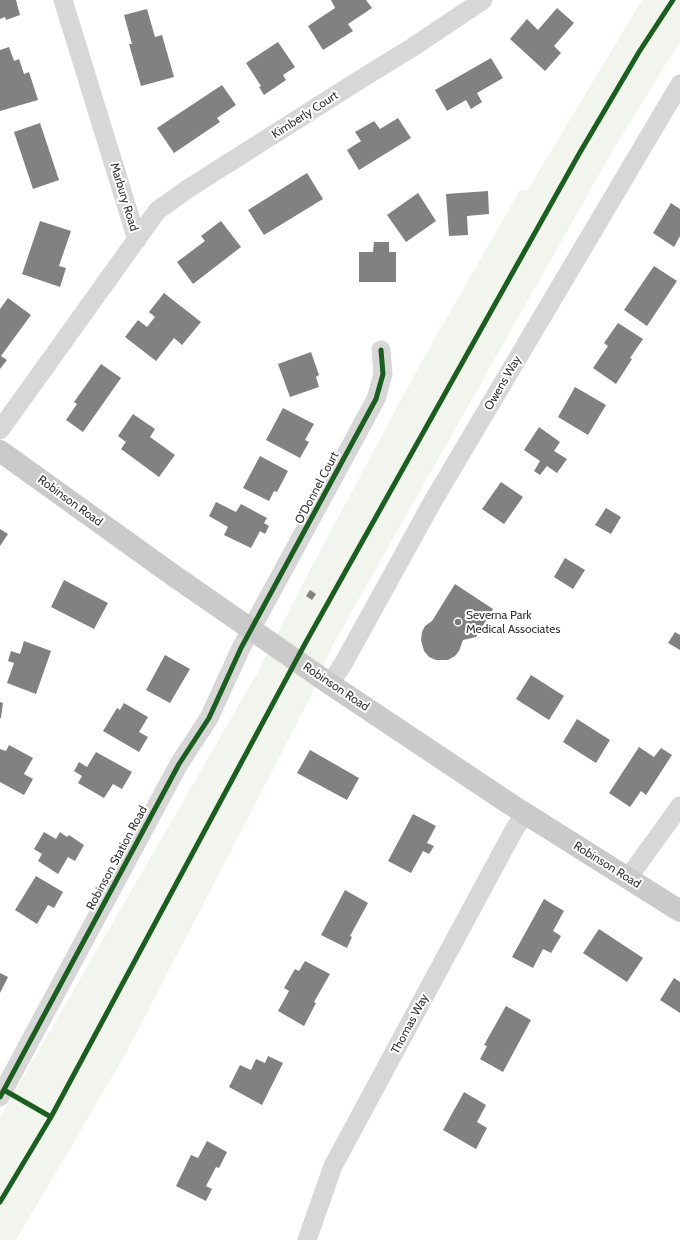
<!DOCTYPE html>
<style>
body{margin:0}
canvas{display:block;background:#fff}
</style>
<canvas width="680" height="1240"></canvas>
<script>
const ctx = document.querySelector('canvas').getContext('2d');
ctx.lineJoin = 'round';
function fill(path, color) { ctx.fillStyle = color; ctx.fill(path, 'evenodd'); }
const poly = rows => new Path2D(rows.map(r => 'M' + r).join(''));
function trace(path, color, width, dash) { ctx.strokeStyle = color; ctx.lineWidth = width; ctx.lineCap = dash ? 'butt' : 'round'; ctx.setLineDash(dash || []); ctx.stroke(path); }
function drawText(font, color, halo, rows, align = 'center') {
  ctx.font = font + ' Cabin,sans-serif'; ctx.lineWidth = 4; ctx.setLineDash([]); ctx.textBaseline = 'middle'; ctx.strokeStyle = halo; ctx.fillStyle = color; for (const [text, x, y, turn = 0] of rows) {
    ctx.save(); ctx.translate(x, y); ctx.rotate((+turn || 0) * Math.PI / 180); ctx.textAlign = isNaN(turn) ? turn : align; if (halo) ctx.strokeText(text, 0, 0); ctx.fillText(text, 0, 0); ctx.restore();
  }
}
fill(poly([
 [642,0,680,0,680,42,617,143,330,650,309,700,125,1055,16,1240,0,1240,0,1117,258,672,312,566,423,359,520,190,527,191]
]), '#f1f5ed');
fill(poly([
 [0,0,16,0,20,15,6,20,5,17,0,19],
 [331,0,366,0,372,8,348,24,353,31,323,50,308,26,335,8],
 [557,8,574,23,554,46,561,53,545,71,510,39,527,19,538,30],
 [147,9,155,37,162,35,174,77,141,86,129,44,132,44,124,15],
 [278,42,295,67,283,75,286,80,264,95,259,87,261,86,246,63],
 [9,47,14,61,19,59,24,74,29,72,38,100,0,111,0,50],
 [491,58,503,78,477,93,482,102,471,109,466,100,447,111,435,90],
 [222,85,236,105,217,118,220,122,174,153,157,128],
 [398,118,411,138,359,170,347,150,361,141,355,132,374,121,380,129],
 [40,123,59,180,33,189,14,132],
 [307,173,323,199,264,235,248,210],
 [488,191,489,214,467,216,468,235,449,236,446,194],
 [418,193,436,221,406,242,387,215],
 [671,203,680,209,680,236,674,247,653,233],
 [40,221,71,231,59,266,66,268,60,287,22,274],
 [221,221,241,247,193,284,177,262,205,241,201,236],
 [374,242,389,242,389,252,396,252,396,282,359,282,359,252,373,252],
 [654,266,677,281,647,326,624,310],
 [164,293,201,322,182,345,174,338,156,361,125,337,138,320,147,327,155,317,149,312],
 [8,298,31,315,1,356,7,360,0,369,0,309],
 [618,323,643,339,630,358,632,359,616,384,593,368,608,346,604,343],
 [311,352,319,375,316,377,319,387,290,397,278,364],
 [101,364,121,378,83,432,66,420,77,404,74,402],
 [575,387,606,405,588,435,558,417],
 [283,408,314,424,305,440,309,442,300,458,266,440],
 [133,414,155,429,150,437,175,455,159,477,121,449,126,442,118,436],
 [539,427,560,442,554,451,567,459,557,473,547,466,540,475,534,471,540,461,524,450],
 [260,456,288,471,277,492,274,491,269,501,243,488],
 [501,482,523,497,504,524,482,509],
 [216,502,236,512,241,504,267,518,264,523,269,526,265,534,260,531,251,548,224,535,228,527,209,516],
 [606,508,621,517,611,534,595,525],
 [0,529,8,534,0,546],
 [565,558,585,570,573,589,554,577],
 [64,580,108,603,94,629,51,607],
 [455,584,493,609,476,637,463,640,459,651,455,656,448,660,436,660,429,657,424,651,421,640,422,632,425,626,432,621],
 [310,590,316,594,312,600,306,596],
 [675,632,680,635,680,650,668,643],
 [24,641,51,651,36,694,7,683,14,663,8,661,11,651,20,654],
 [165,655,190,669,170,703,146,690],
 [531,675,564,696,549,720,516,699],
 [0,702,3,703,1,718,0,718],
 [124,703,148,717,139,732,148,737,139,752,103,731,117,708,120,710],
 [577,719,610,740,596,763,563,742],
 [9,745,33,758,24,774,33,779,24,795,0,782,0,749,6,751],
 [639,747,654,757,661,748,672,755,646,795,641,791,630,807,609,793],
 [310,750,359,778,347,800,297,773],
 [96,752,132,772,122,789,113,784,104,798,78,783,82,776,74,771,79,762,87,767],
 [413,814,436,826,427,843,434,846,429,854,423,851,411,873,388,861],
 [44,832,56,839,60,832,67,837,69,835,84,845,75,861,68,857,58,874,38,861,42,854,34,849],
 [36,876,63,892,54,908,48,905,37,924,15,910],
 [345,890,368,903,350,936,352,937,347,948,321,935],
 [544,899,564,911,553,931,561,936,551,953,543,949,533,968,512,957],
 [599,929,643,958,627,982,583,953],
 [305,961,330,974,314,1002,316,1003,304,1026,278,1011,289,991,284,988,295,969,299,971],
 [0,973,8,977,0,993],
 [674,978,680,982,680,1013,660,1000],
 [506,1006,531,1020,503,1072,480,1059,487,1046,484,1045],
 [268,1056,283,1063,262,1105,229,1087,240,1065,251,1070,256,1059,265,1063],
 [464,1092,486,1105,477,1122,487,1128,476,1149,443,1130],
 [207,1141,227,1152,219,1168,216,1167,206,1186,212,1189,206,1201,176,1186,191,1155,198,1158]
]), '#818181');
trace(poly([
 [63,0,137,240],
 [0,430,157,211,186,190,361,79,413,47,483,0],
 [330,684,343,664,433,501,680,84],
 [628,878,680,806],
 [0,1097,179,764,209,718,241,648,376,399,383,374,381,350],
 [307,1240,333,1166,514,830,525,813]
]), '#d7d7d7', 19);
trace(poly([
 [0,451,170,573,330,684,510,804,680,911]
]), '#cacaca', 22);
trace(poly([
 [4,1090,51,1117],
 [0,1097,179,764,209,718,241,648,376,399,383,374,381,350],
 [0,1202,51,1117,306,642,579,154,639,52,673,0]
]), '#1b5e20', 5);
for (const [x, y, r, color] of [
 [458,622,4,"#7a7a7a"]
]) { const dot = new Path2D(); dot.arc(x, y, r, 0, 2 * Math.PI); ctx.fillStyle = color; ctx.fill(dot); trace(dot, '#fff', 1.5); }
drawText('12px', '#333', '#fff', [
 ["Kimberly Court",305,115,-33],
 ["Marbury Road",124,197,73],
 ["Owens Way",503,383,-60],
 ["O'Donnel Court",317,488,-62],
 ["Robinson Road",70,501,36],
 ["Robinson Road",336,687,34],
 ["Robinson Station Road",117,858,-62],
 ["Robinson Road",607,865,32],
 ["Thomas Way",410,1024,-62]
]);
drawText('12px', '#333', '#fff', [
 ["Severna Park",466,615],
 ["Medical Associates",466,629]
], 'left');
</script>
